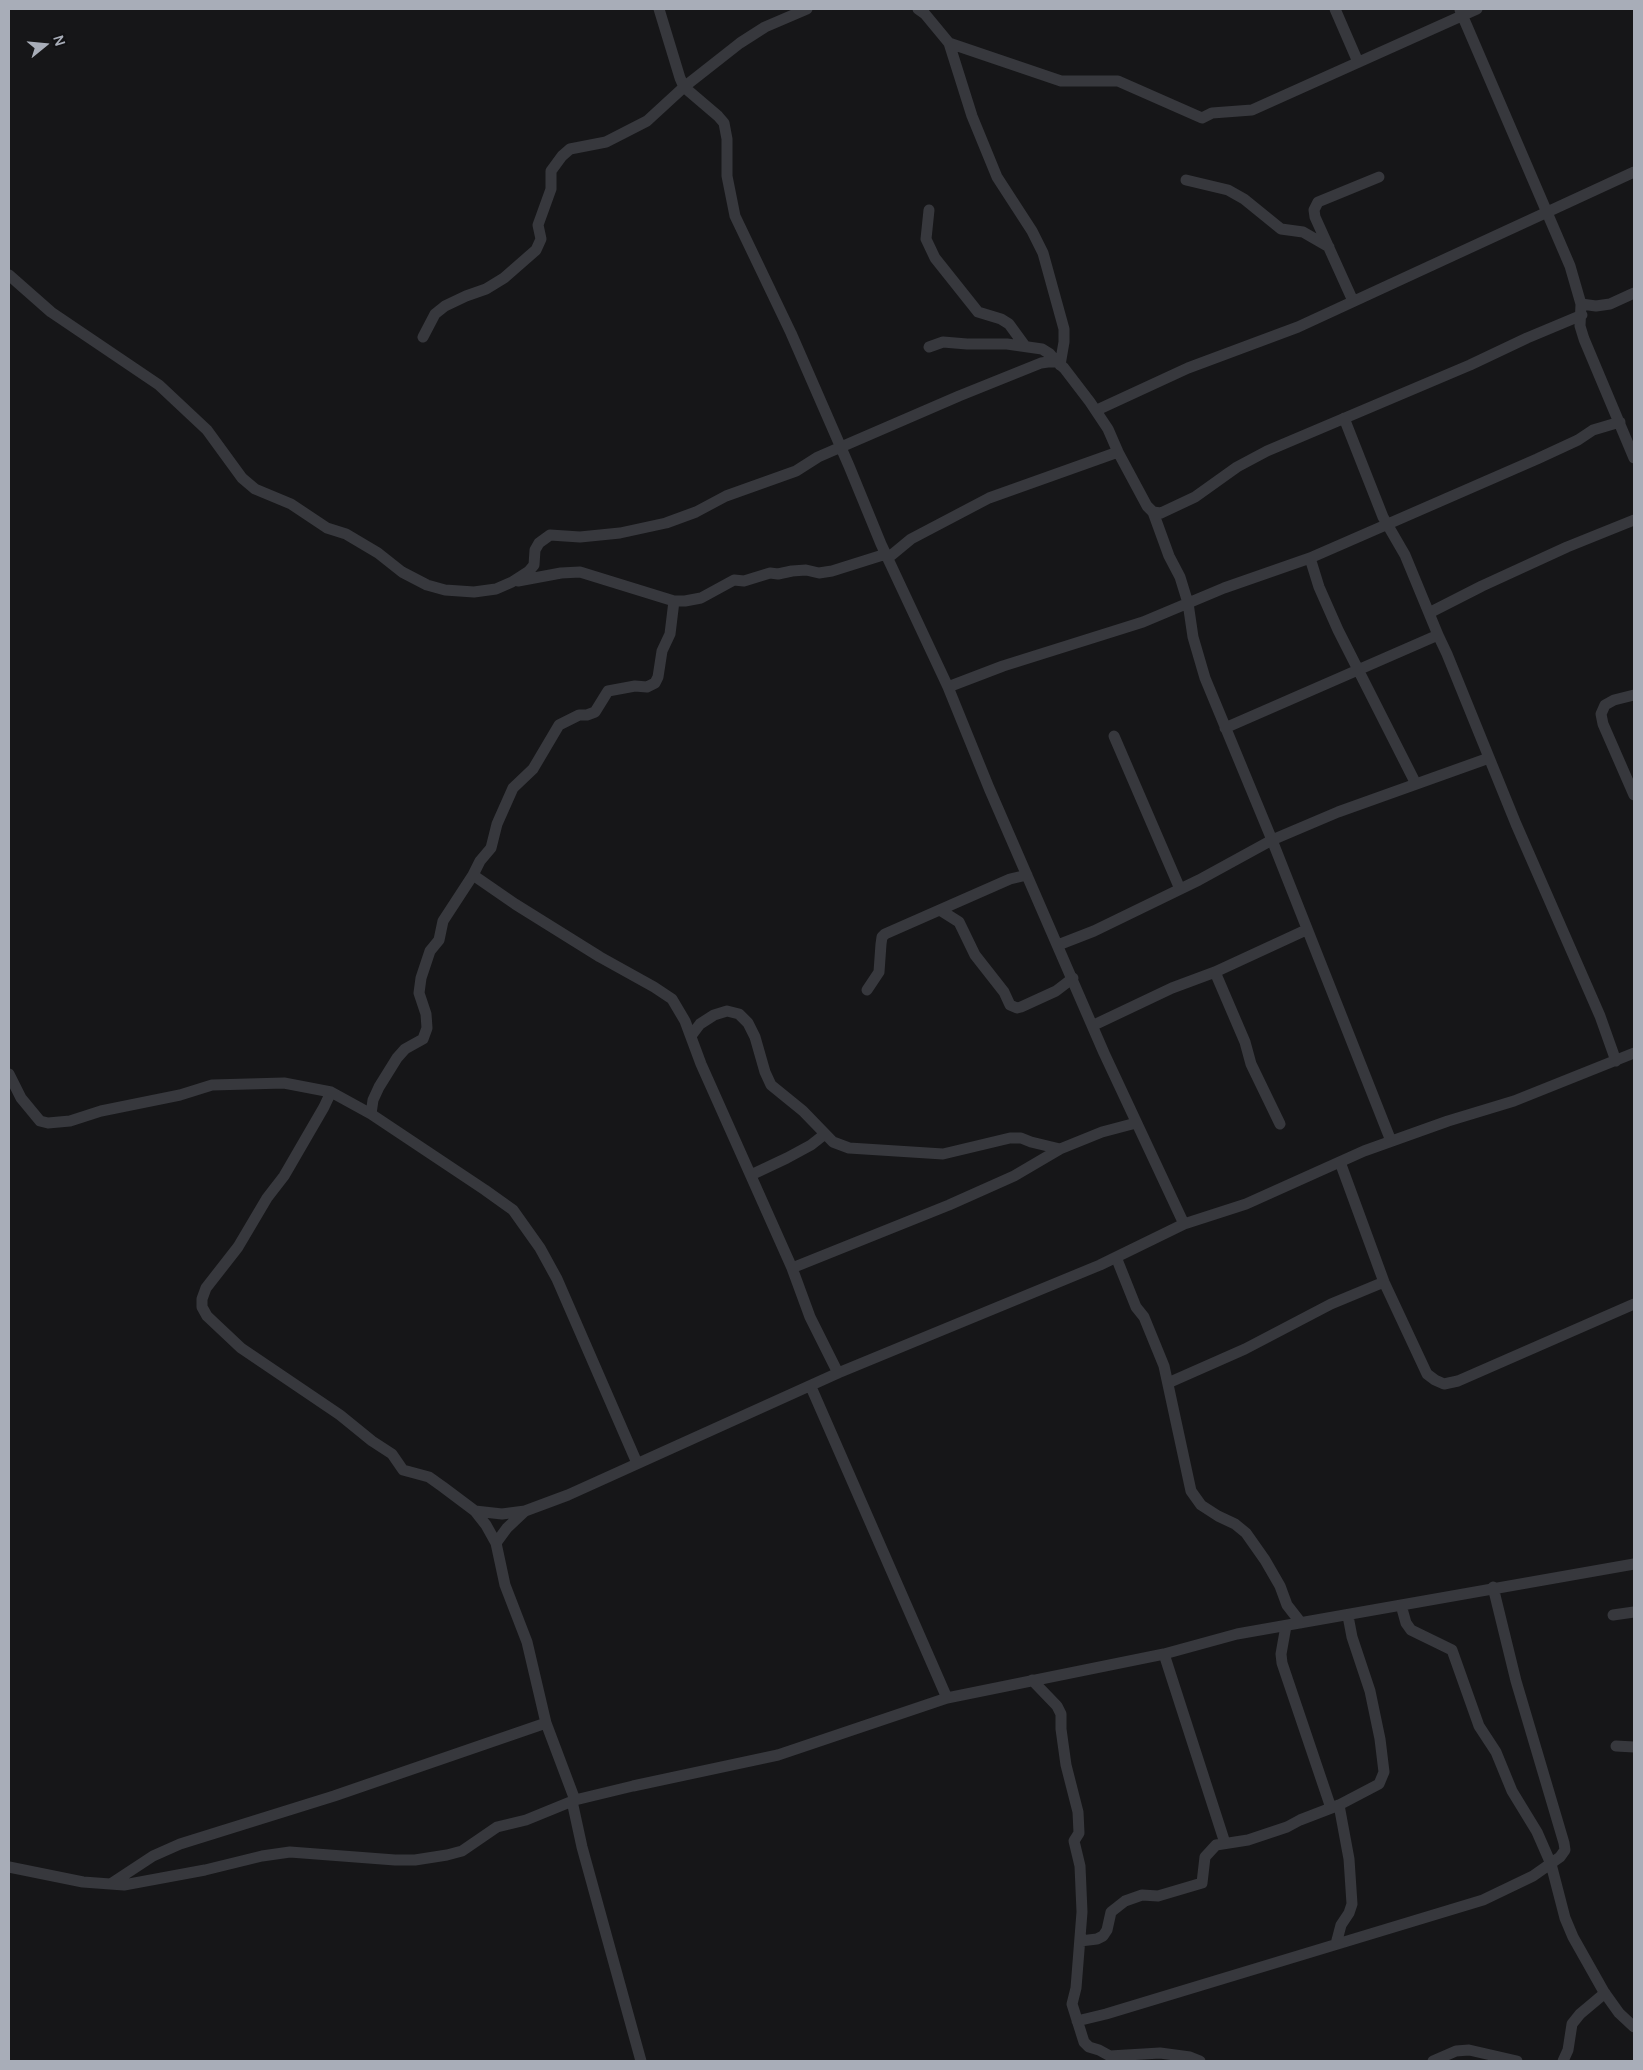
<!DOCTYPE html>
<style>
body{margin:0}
#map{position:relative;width:1643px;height:2070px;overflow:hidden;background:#161618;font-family:Manrope,sans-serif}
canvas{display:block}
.frame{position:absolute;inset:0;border:10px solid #a8adb8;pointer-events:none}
.north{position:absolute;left:20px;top:20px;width:50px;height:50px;-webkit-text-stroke:4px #111113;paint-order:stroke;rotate:73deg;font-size:14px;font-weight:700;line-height:20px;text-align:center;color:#a8adb8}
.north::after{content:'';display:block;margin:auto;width:18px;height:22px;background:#a8adb8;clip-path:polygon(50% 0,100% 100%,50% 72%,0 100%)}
</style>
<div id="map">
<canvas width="1643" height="2070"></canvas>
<div class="frame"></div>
<div class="north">N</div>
</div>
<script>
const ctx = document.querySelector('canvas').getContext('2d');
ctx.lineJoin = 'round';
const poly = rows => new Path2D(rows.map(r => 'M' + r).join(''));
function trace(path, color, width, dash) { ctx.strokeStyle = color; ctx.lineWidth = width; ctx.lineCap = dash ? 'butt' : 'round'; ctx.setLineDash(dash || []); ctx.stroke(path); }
trace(poly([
 [659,9,680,78,684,87,718,116,724,123,727,139,727,176,735,216,791,333,849,466,881,544,948,687,989,788,1104,1053,1184,1224],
 [918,9,925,14,949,43,1061,81,1118,81,1202,118,1212,113,1252,110,1477,9],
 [1335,9,1358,62],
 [1460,10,1570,266,1581,304,1580,326,1584,339,1634,458],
 [949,43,972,116,997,177,1032,231,1043,253,1064,329,1064,342,1060,365],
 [1186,180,1228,190,1244,199,1281,229,1303,232,1329,247],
 [929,210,926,239,935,258,978,312,1001,319,1009,324,1025,346],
 [9,275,51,312,159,385,207,430,242,478,255,489,291,504,327,528,346,534,378,553,402,572,427,585,445,590,474,592,496,589,512,582,529,571,534,565,535,550,539,543,550,535,580,537,620,533,666,523,696,512,726,496,796,471,818,457,841,447,959,396,1041,363,1048,362,1057,362,1064,368,1090,402,1108,429,1118,452,1147,506,1153,512,1161,513,1195,497,1237,467,1267,451,1470,365,1527,338,1582,315],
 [1353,301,1315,217,1314,210,1318,202,1379,177],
 [1581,304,1596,306,1610,304,1634,293],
 [423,337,435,314,445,306,466,296,486,289,504,278,536,250,541,239,538,225,551,189,551,171,562,156,570,149,606,142,647,121,684,87,740,43,765,27,807,9],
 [929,347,943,342,967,344,1007,344,1042,349,1050,354,1057,362],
 [1097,410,1188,368,1298,327,1634,172],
 [1344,418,1383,517,1405,555,1438,635,1447,654,1516,824,1600,1016,1616,1061],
 [1153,512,1169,556,1180,577,1188,603,1193,637,1205,678,1272,840,1391,1141],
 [888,558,911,539,989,498,1118,452],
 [1310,558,1319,587,1338,630,1416,784],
 [518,581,561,573,580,572,674,601,685,601,701,598,734,580,744,581,770,573,778,574,792,571,806,570,819,573,832,571,886,554],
 [1429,613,1482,586,1567,547,1634,520],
 [948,687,1003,666,1143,622,1224,588,1310,558,1537,459,1578,440,1593,430,1620,422],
 [1634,695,1614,700,1605,705,1601,714,1603,724,1634,795],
 [1225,728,1438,635],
 [1114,736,1180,889],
 [473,875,515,904,600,957,654,987,672,999,685,1021,701,1064,792,1268,810,1317,838,1373],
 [940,910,959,922,975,955,1004,992,1010,1005,1017,1008,1021,1007,1056,991,1073,978],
 [1058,945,1094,931,1199,880,1272,840,1338,812,1489,758],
 [1215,972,1245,1042,1251,1064,1280,1124],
 [867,990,879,972,881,944,882,937,885,934,1010,879,1027,875],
 [1094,1025,1172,988,1215,972,1306,930],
 [691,1036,700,1024,714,1015,727,1011,739,1014,748,1023,755,1037,765,1072,771,1085,803,1111,833,1142,849,1148,943,1154,1010,1138,1021,1138,1031,1142,1060,1149],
 [9,1074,21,1098,40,1121,48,1123,70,1121,101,1111,180,1095,212,1085,284,1083,331,1092,371,1114,485,1190,513,1210,540,1248,557,1279,637,1463],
 [331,1092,324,1107,284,1176,267,1198,238,1247,206,1288,202,1299,202,1307,207,1316,241,1348,340,1415,372,1441,392,1454,403,1470,429,1477,443,1487,475,1511,486,1525,496,1543,505,1585,527,1642,546,1723,575,1800],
 [371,1114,373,1100,379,1087,397,1058,405,1049,423,1039,427,1028,426,1014,419,993,421,978,430,951,439,940,443,921,473,875,480,861,491,848,497,824,513,788,533,769,559,725,579,715,587,715,595,712,608,691,635,686,647,687,655,683,658,677,662,651,670,634,674,601],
 [1340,1162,1384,1282,1427,1374,1435,1380,1444,1384,1458,1381,1634,1304],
 [751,1175,787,1158,811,1145,825,1134],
 [1116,1257,1136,1307,1144,1317,1164,1366,1191,1491,1201,1505,1218,1516,1235,1524,1246,1533,1265,1560,1280,1586,1287,1605,1301,1623],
 [792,1268,949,1205,1014,1176,1060,1149,1102,1132,1136,1123],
 [1168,1383,1245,1349,1331,1304,1384,1282],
 [811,1387,947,1698],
 [475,1511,502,1514,525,1511,568,1495,838,1373,1100,1265,1184,1224,1246,1204,1364,1151,1448,1121,1514,1101,1634,1053],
 [496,1543,507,1528,525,1511],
 [1401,1605,1406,1623,1411,1630,1452,1650,1479,1726,1496,1752,1512,1791,1537,1832,1551,1864,1565,1918,1573,1937,1604,1992,1619,2013,1634,2027],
 [1613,1615,1634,1612],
 [1286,1626,1281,1654,1282,1663,1331,1808],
 [1164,1654,1225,1843],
 [1032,1680,1057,1706,1061,1714,1061,1729,1066,1765,1078,1812,1079,1833,1074,1841,1080,1866,1082,1912,1076,1988,1072,2004,1084,2042,1089,2047,1099,2050,1110,2056,1160,2053,1190,2057,1200,2061],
 [1616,1746,1634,1747],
 [572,1801,582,1847,641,2061],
 [9,1867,83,1882,124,1885,205,1870,262,1856,290,1852,395,1860,415,1860,447,1855,462,1851,497,1827,526,1820,575,1800,633,1786,778,1755,947,1698,1164,1654,1237,1634,1634,1564],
 [112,1883,153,1856,180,1844,334,1796,546,1723],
 [1080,1941,1097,1939,1103,1936,1107,1930,1111,1912,1125,1901,1142,1895,1158,1896,1202,1883,1205,1857,1216,1845,1248,1840,1287,1827,1300,1820,1339,1805,1379,1784,1384,1772,1380,1739,1370,1691,1352,1637,1348,1616],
 [1336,1944,1341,1925,1349,1913,1352,1904,1349,1859,1339,1805],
 [1077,2021,1106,2014,1483,1900,1533,1876,1560,1857,1565,1850,1564,1843,1516,1681,1493,1587],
 [1433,2061,1456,2051,1469,2050,1517,2061],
 [1563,2061,1568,2050,1572,2024,1580,2014,1605,1993]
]), '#37383d', 11);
</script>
